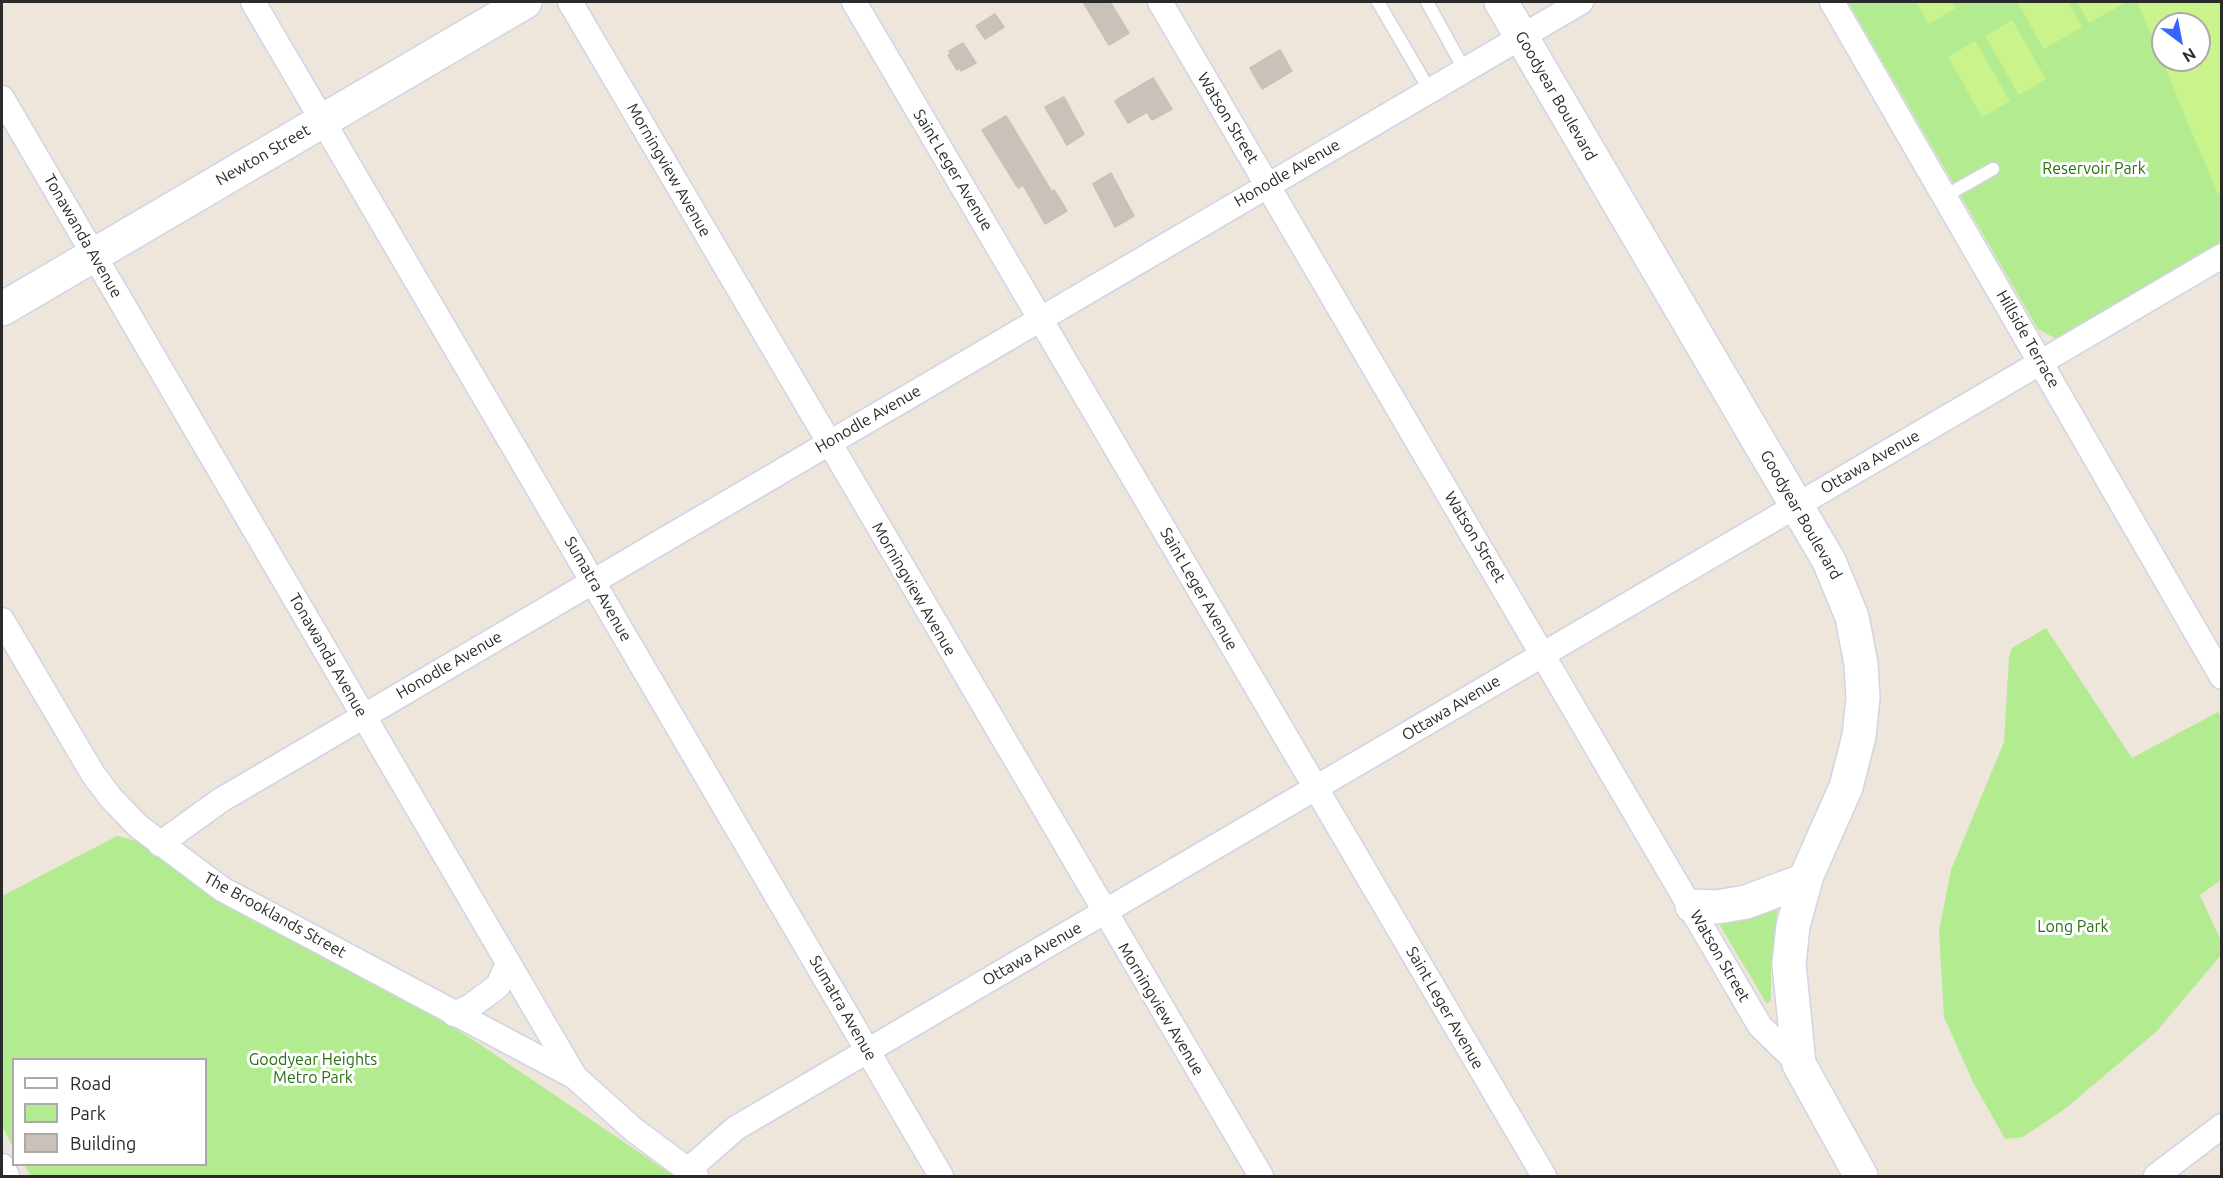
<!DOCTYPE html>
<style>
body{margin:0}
#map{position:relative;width:2223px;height:1178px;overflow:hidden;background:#eee5db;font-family:Ubuntu,sans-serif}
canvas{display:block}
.frame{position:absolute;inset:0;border:3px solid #2a2a2a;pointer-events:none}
.legend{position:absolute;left:12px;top:1058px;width:195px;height:108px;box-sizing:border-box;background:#fff;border:2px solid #aaa;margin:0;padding:8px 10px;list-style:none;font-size:18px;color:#2a2a2a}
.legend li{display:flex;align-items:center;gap:12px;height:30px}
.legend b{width:30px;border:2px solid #aaa}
.north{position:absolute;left:2151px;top:12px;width:60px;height:60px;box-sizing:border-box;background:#fff;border:2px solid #aaa;border-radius:50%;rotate:148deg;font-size:16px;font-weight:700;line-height:24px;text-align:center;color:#2a2a2a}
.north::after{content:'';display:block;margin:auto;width:21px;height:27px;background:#3764ff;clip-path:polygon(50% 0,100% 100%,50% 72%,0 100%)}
</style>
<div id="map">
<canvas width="2223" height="1178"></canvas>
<div class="frame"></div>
<ul class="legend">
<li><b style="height:8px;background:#fff"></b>Road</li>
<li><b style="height:16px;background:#b3eb91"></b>Park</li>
<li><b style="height:16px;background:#c9c2ba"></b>Building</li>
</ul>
<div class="north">N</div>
</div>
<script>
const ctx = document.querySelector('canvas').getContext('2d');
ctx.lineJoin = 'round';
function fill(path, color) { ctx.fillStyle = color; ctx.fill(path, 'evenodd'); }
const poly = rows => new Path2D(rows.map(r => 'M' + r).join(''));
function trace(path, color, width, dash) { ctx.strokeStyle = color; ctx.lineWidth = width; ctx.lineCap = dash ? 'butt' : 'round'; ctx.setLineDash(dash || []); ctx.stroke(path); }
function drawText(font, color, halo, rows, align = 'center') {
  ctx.font = font + ' Ubuntu,sans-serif'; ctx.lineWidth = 6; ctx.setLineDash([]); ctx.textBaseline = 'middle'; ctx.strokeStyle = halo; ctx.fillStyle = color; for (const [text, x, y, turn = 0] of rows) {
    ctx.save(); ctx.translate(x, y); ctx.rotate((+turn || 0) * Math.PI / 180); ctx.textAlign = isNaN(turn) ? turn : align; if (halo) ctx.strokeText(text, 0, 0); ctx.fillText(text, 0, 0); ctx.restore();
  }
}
fill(poly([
 [1848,2,2221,2,2221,246,2060,341,2038,329],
 [2163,24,2199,24,2199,60,2163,60],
 [2046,628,2132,758,2218,712,2221,718,2221,880,2200,895,2221,941,2221,955,2156,1032,2066,1108,2023,1137,2005,1139,1973,1082,1944,1017,1939,931,1951,870,2004,742,2009,657,2012,648],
 [117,836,148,844,472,1039,674,1176,31,1176,24,1165,206,1164,206,1060,14,1060,13,1147,2,1126,2,896],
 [1778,905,1771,967,1771,1000,1767,1004,1716,919]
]), '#b3eb91');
fill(poly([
 [1916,2,1952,2,1956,8,1929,24],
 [2017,2,2068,2,2082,27,2044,49],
 [2077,2,2127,2,2089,23],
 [2137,2,2221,2,2222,192,2218,194],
 [2163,24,2199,24,2199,60,2163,60],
 [2012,20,2046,79,2019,95,1985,36],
 [1975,41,2010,101,1982,117,1948,57]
]), '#cbf38b');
const building = poly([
 [1083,2,1110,2,1129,33,1109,45,1083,2],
 [995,14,1004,27,985,39,976,26,995,14],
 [963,43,976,63,961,71,960,68,957,70,948,55,951,54,949,51,963,43],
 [1280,50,1292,71,1262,89,1250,68,1280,50],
 [1153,78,1172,109,1152,120,1147,112,1128,123,1115,101,1153,78],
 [1064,97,1084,134,1067,145,1045,107,1064,97],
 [1006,116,1052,192,1054,190,1067,211,1045,224,1023,185,1018,188,982,130,1006,116],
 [1111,173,1134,216,1115,227,1093,184,1111,173]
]);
fill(building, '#c9c2ba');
trace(building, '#cac1b4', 1.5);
const lane = poly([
 [1378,2,1429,89],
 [1427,2,1464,69],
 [1945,196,1993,169]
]);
const street = poly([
 [253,2,941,1176],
 [570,2,1261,1176],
 [854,2,1544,1176],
 [1160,2,1760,1026,1799,1064],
 [1832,2,2222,677],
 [2,98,575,1077,634,1130,696,1176],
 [2,620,93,774,111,798,138,826,222,889,575,1077],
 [160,844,221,800,1581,2],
 [454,1014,471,1006,498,986,508,963],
 [2,1166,7,1176],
 [688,1170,736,1128,2222,256],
 [2156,1176,2222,1126]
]);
const secondary = poly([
 [1501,2,1829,561,1852,617,1861,664,1863,698,1859,736,1846,787,1807,875,1793,926,1789,964,1799,1064,1861,1176],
 [2,309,525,2],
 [1692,906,1717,907,1746,902,1805,880]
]);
trace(lane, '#d0d4e5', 15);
trace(street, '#d0d4e5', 27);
trace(secondary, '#d0d4e5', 36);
trace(lane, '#fff', 12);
trace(street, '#fff', 24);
trace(secondary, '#fff', 33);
drawText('16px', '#2a2a2a', '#fff', [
 ["Goodyear Boulevard",1556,96,60],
 ["Watson Street",1228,118,59],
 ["Newton Street",263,155,-30],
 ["Morningview Avenue",669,170,60],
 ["Saint Leger Avenue",953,170,59],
 ["Honodle Avenue",1287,173,-30],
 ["Tonawanda Avenue",83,236,60],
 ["Hillside Terrace",2028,339,60],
 ["Honodle Avenue",868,419,-30],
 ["Ottawa Avenue",1870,462,-30],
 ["Goodyear Boulevard",1801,515,60],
 ["Watson Street",1475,537,59],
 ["Sumatra Avenue",598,589,60],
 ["Morningview Avenue",914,589,60],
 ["Saint Leger Avenue",1199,589,60],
 ["Tonawanda Avenue",328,655,60],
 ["Honodle Avenue",449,665,-30],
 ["Ottawa Avenue",1451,708,-31],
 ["The Brooklands Street",275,915,29],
 ["Ottawa Avenue",1032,954,-30],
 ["Watson Street",1720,956,60],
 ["Sumatra Avenue",843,1008,60],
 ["Saint Leger Avenue",1445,1008,60],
 ["Morningview Avenue",1161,1009,59]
]);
drawText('16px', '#297012', '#fff', [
 ["Reservoir Park",2094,169],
 ["Long Park",2073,927],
 ["Goodyear Heights",313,1060],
 ["Metro Park",313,1078]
]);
</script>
